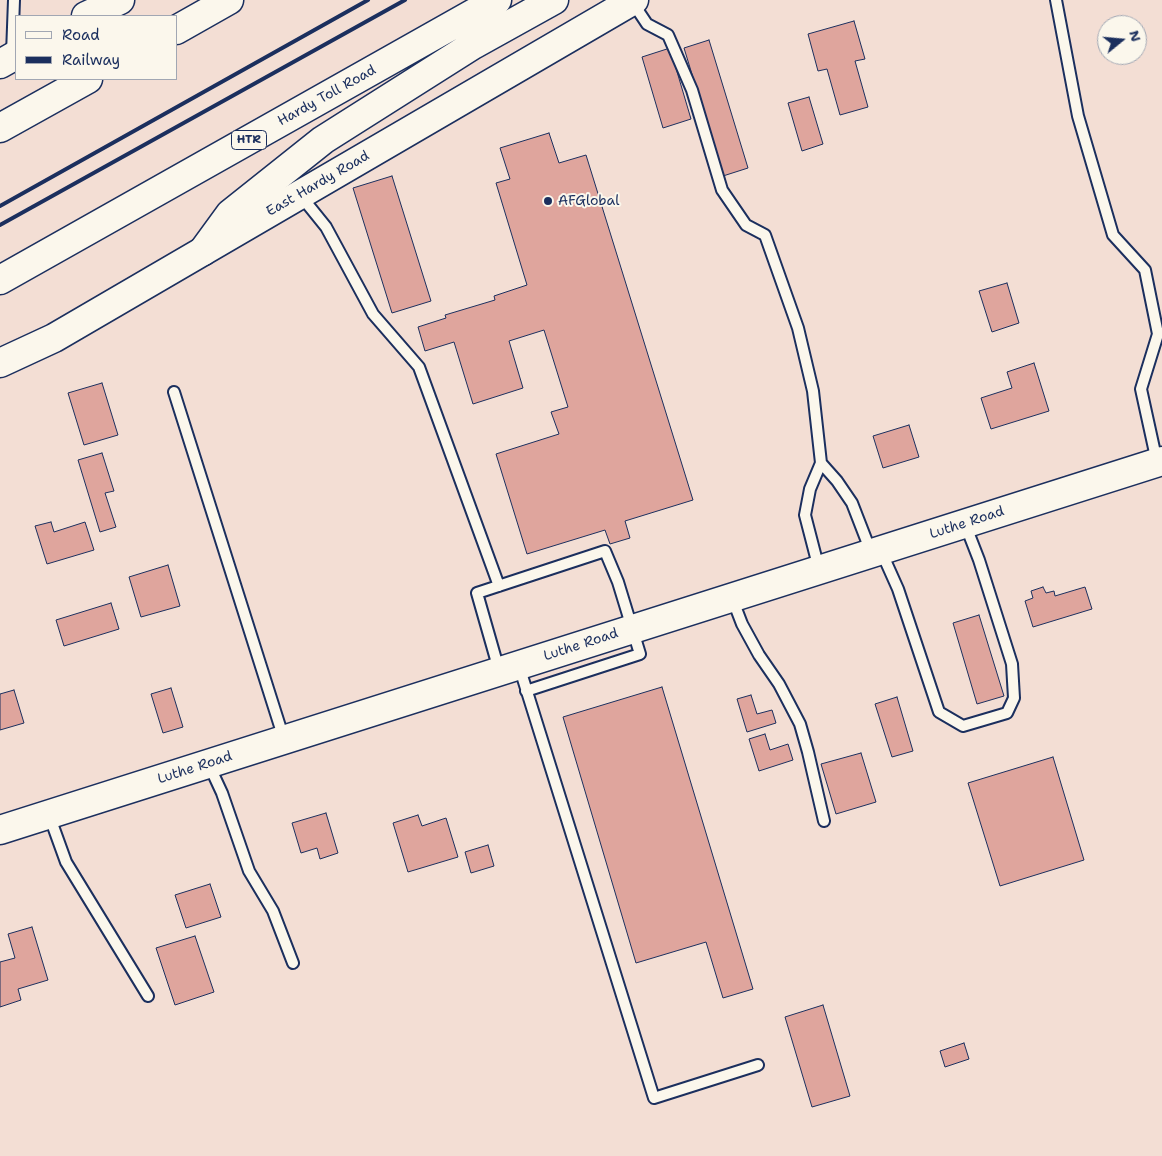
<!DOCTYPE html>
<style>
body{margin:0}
#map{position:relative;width:1162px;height:1156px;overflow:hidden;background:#f3ded4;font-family:"Shantell Sans",sans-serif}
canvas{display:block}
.legend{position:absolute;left:15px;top:15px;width:162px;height:65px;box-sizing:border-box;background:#fbf7ec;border:1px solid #a1a7b3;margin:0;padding:6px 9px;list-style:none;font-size:15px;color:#1b2f5e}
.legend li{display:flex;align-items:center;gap:10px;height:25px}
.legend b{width:25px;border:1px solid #a1a7b3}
.north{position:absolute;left:1097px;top:15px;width:50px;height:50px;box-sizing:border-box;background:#fbf7ec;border:1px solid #a1a7b3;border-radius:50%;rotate:73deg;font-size:14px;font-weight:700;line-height:20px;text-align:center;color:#1b2f5e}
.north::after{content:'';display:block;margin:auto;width:18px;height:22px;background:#1b2f5e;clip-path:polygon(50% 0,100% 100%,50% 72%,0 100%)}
</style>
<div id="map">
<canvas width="1162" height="1156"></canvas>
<ul class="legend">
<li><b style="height:6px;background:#fbf7ec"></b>Road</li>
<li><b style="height:6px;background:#1b2f5e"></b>Railway</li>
</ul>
<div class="north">N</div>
</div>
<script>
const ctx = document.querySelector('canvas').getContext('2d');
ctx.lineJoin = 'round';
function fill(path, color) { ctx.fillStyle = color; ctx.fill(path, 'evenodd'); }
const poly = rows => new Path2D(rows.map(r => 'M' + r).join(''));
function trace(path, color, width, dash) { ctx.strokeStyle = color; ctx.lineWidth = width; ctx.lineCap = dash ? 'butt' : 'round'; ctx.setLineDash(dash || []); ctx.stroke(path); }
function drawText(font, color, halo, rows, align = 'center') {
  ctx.font = font + ' "Shantell Sans",sans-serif'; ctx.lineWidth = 4; ctx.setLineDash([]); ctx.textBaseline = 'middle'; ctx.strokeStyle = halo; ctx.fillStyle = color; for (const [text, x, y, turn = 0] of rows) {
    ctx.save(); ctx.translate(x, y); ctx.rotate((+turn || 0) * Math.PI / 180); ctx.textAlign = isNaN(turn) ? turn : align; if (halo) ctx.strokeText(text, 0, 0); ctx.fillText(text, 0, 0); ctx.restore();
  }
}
const building = poly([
 [854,21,865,59,855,61,868,107,840,115,827,69,818,71,808,34,854,21],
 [709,40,748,168,723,176,684,48,709,40],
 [670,48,691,119,663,128,642,57,670,48],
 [809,97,823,144,802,151,788,103,809,97],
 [549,133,559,163,586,155,693,500,625,521,630,538,610,544,605,530,527,554,496,454,559,434,551,412,568,407,544,330,509,341,523,388,473,404,454,342,425,351,418,327,446,318,445,315,495,300,494,296,527,285,496,183,510,179,500,148,549,133],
 [392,176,431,301,392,313,353,188,392,176],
 [1007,283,1019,323,992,332,979,291,1007,283],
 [1034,363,1049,411,991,429,981,398,1012,388,1007,372,1034,363],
 [102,383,118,435,84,445,68,393,102,383],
 [909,425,919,457,883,468,873,436,909,425],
 [102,453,114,491,105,493,116,527,100,532,78,460,102,453],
 [51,522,54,532,85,522,94,550,47,564,35,526,51,522],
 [168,565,180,606,141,617,129,577,168,565],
 [1043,587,1046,593,1054,591,1055,596,1085,587,1092,609,1033,627,1025,601,1033,598,1031,591,1043,587],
 [111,603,119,629,64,646,56,620,111,603],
 [979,615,1004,696,977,704,953,623,979,615],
 [662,687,753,989,723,998,706,942,636,963,563,717,662,687],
 [171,688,183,727,163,733,151,694,171,688],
 [14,690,24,723,0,730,0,694,14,690],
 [751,695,757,714,772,710,776,723,747,732,737,699,751,695],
 [897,697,913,751,892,757,875,704,897,697],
 [765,734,770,750,788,744,793,760,759,771,749,739,765,734],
 [861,753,876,802,836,814,821,764,861,753],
 [1053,757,1084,860,1000,886,968,783,1053,757],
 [326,813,338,853,320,859,317,848,301,853,292,823,326,813],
 [418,815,422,826,446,818,458,857,408,872,393,823,418,815],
 [488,845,494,866,471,873,465,852,488,845],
 [210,884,221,917,186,928,175,895,210,884],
 [32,927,48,980,18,989,21,1000,0,1007,0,962,15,958,8,934,32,927],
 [195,936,214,992,175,1005,156,948,195,936],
 [823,1005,850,1096,812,1107,785,1017,823,1005],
 [964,1043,969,1059,945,1067,940,1051,964,1043]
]);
fill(building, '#dfa59d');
trace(building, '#1b2f5e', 1);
const lane = poly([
 [1056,0,1078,116,1113,235,1145,270,1158,334,1141,389,1157,462],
 [633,3,647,24,668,35,692,90,722,190,746,225,765,235,798,328,813,391,821,463,810,489,805,515,819,569],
 [12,54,14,0],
 [301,196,326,227,373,314,419,367,499,586],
 [174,392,284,739],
 [821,463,837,481,852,503,871,552],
 [881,551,898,589,939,712,963,726,1007,713,1014,698,1012,664,979,560,965,524],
 [732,598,742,624,759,655,779,684,800,724,808,752,824,821],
 [519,666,654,1098,758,1065],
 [499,670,477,593,605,551,618,582,640,654,526,691],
 [209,765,222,793,249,871,273,911,293,963],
 [49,815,66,862,148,996]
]);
const secondary = poly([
 [0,64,16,55],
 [0,363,54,338,634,0],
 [0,830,1162,461]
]);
const highway = poly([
 [86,16,120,0],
 [176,30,229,0],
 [0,128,88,79],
 [203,251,230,214,323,140,473,45,554,0],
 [0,280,497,0]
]);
trace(lane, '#1b2f5e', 14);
trace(secondary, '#1b2f5e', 31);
trace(highway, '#1b2f5e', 31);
trace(lane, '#fbf7ec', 10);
trace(secondary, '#fbf7ec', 28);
trace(highway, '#fbf7ec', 28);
trace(poly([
 [0,206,368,0],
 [0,225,405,0]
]), '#1b2f5e', 4);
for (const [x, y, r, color] of [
 [548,201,5,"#1b2f5e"]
]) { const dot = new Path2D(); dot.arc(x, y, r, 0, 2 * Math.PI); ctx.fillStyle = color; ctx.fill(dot); trace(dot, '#fbf7ec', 2); }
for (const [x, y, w] of [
 [249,140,35]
]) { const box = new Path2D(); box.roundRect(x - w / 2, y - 9.5, w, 19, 4); ctx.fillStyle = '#fbf7ec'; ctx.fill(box); trace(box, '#1b2f5e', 1); }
drawText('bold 12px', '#1b2f5e', null, [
 ["HTR",249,140]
]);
drawText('14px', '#1b2f5e', '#fbf7ec', [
 ["Hardy Toll Road",327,96,-29],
 ["East Hardy Road",318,184,-30],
 ["Luthe Road",967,523,-18],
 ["Luthe Road",581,645,-18],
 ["Luthe Road",195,768,-18]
]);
drawText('14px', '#1b2f5e', '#fbf7ec', [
 ["AFGlobal",558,201]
], 'left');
</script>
